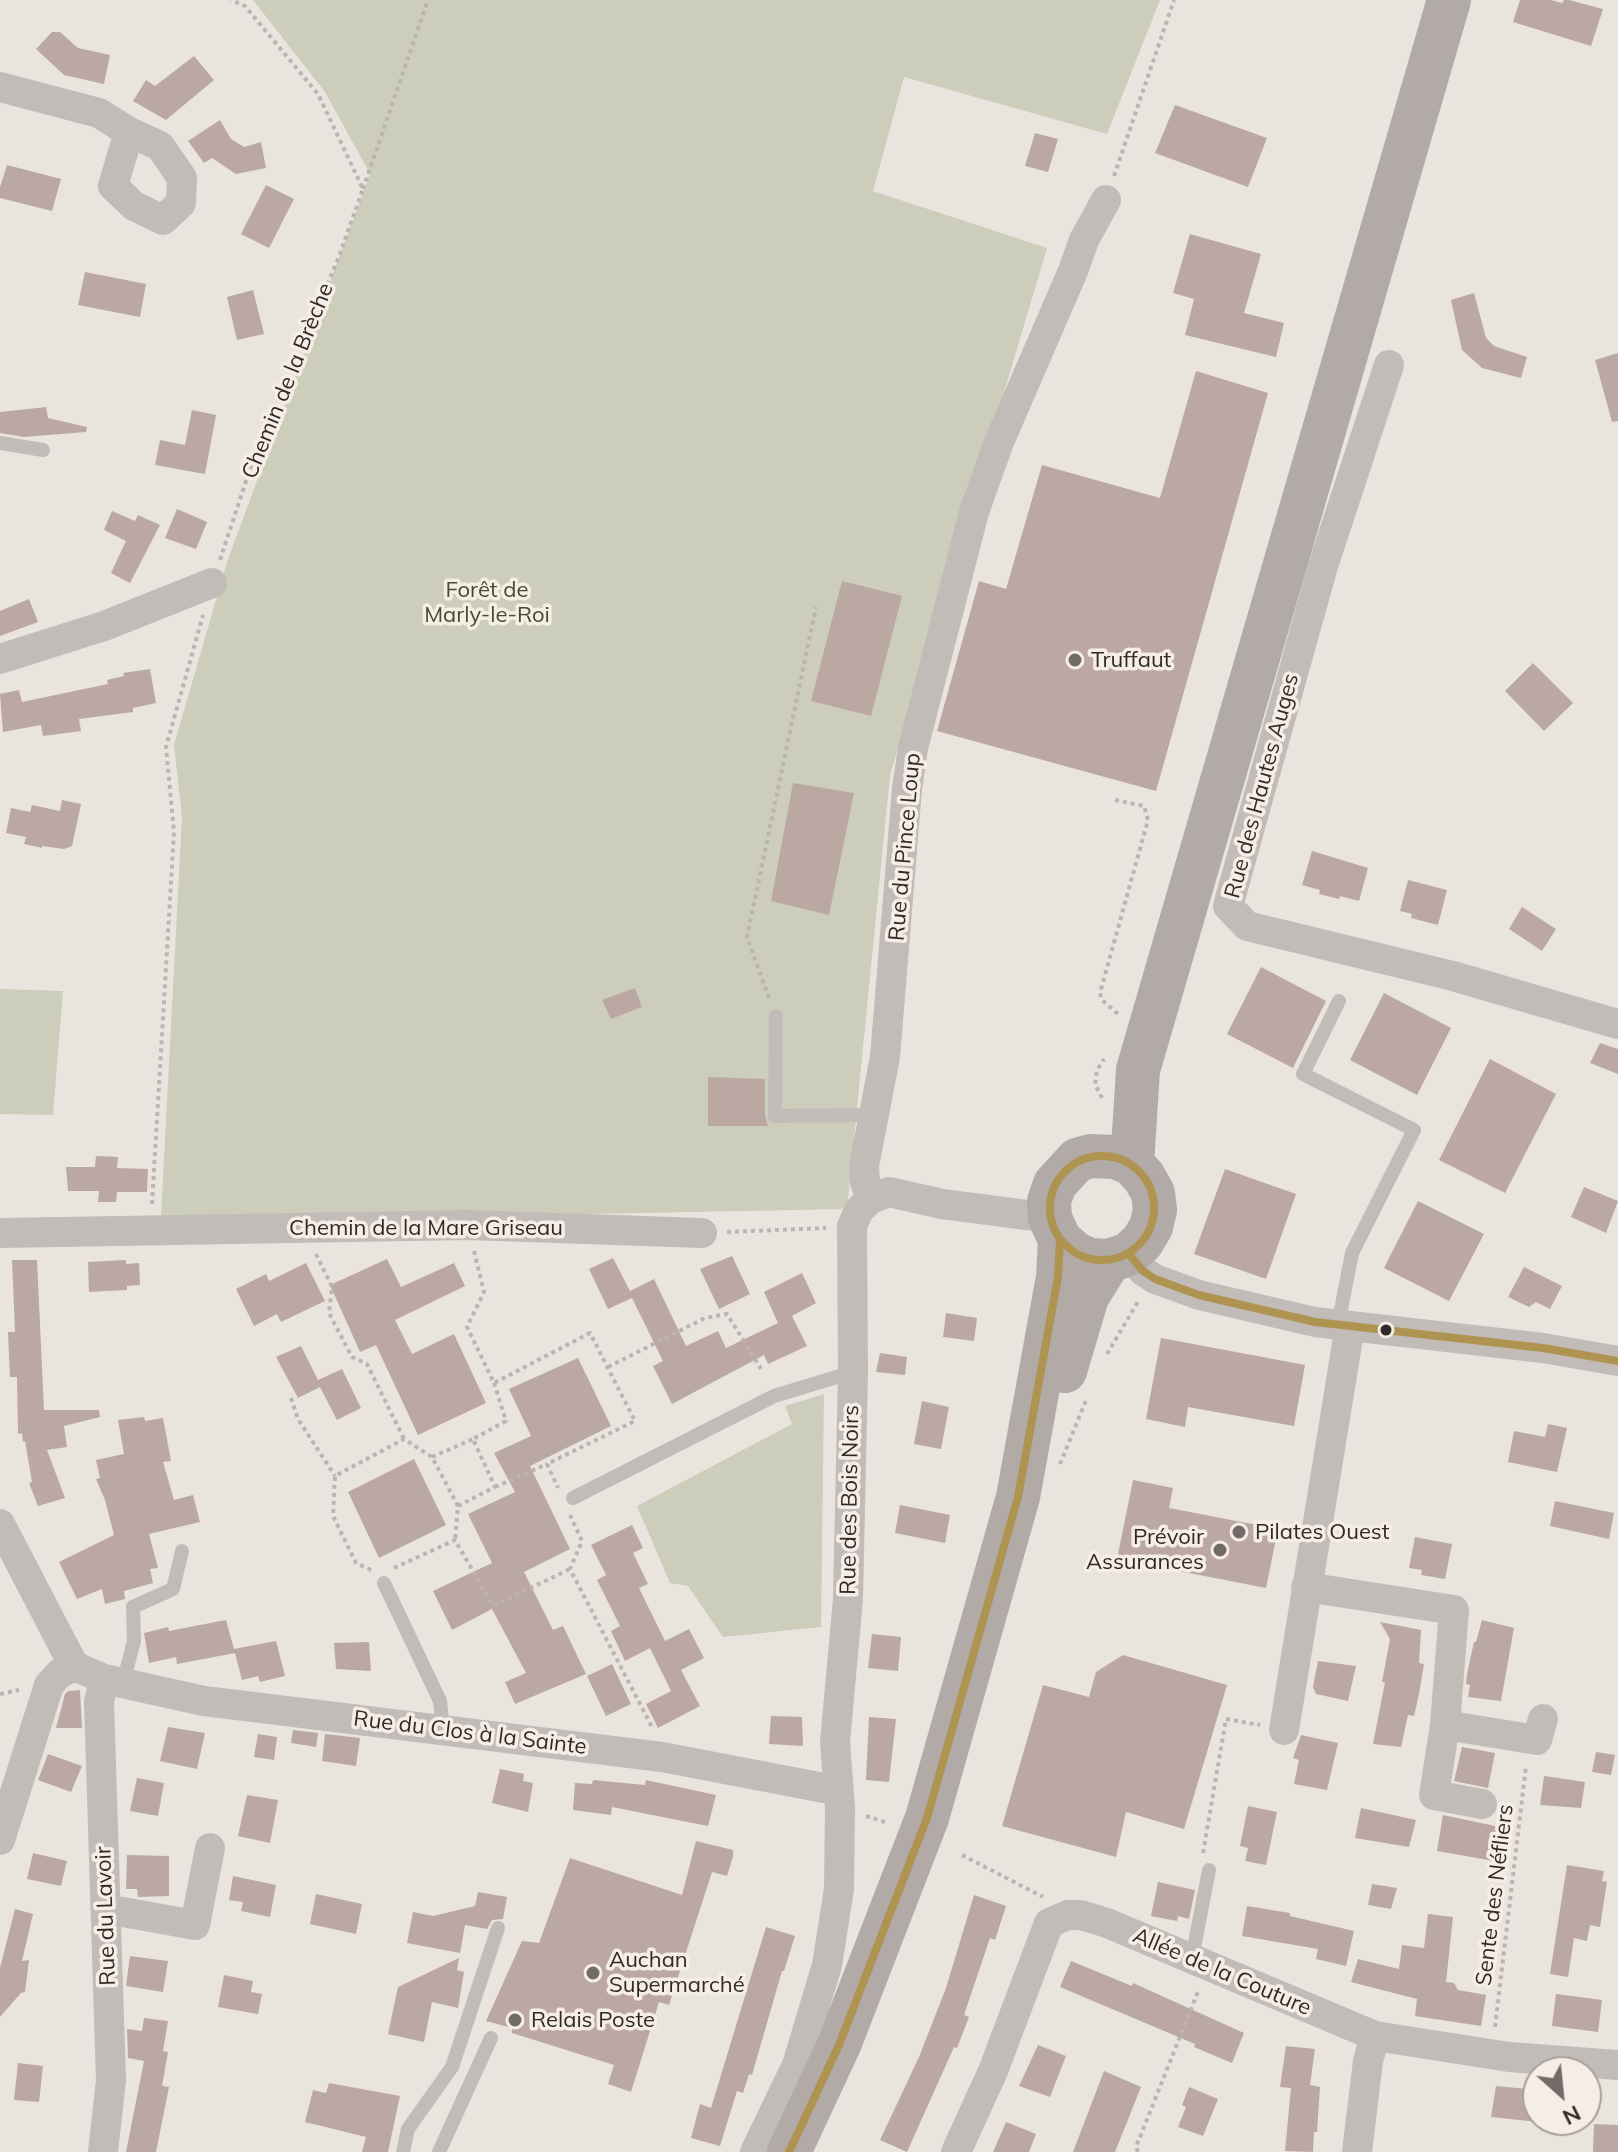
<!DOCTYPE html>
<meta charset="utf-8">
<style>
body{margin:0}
#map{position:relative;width:1618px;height:2152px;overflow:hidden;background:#eae4df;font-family:Mulish,sans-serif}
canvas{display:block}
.north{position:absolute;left:1522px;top:2056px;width:80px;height:80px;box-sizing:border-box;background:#f6ede6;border:2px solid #a89f9a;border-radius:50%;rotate:153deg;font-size:22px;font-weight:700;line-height:32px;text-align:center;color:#322a27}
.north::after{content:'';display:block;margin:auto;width:28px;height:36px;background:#726b67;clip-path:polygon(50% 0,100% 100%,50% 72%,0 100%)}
</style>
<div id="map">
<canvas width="1618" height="2152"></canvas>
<div class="north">N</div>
</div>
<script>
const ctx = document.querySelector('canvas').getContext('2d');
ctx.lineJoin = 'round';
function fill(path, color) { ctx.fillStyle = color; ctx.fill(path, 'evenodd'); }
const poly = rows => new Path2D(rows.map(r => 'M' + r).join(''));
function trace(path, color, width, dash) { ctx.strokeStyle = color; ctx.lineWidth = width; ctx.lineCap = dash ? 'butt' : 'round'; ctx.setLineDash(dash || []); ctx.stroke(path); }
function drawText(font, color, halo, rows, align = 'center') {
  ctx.font = font + ' Mulish,sans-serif'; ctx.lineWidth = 7; ctx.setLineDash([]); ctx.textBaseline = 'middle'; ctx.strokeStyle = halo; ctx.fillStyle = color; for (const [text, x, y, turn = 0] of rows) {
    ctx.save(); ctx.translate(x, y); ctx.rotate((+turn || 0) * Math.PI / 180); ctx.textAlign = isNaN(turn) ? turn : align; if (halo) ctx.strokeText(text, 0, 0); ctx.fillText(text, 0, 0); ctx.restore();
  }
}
fill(poly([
 [253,0,1160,0,1107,134,904,77,873,191,1047,248,890,775,847,1209,330,1219,161,1216,182,817,174,745,227,562,370,174,325,92],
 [0,989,63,991,53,1115,0,1114],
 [824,1394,821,1627,723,1637,688,1586,670,1583,637,1506,792,1424,785,1406]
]), '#cccdbb');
fill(poly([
 [1520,0,1551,0,1562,3,1564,0,1569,0,1603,9,1591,46,1513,22],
 [52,32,60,32,78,48,110,55,104,84,64,75,36,49],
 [194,56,214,80,166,120,133,101,146,80,155,86],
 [1175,105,1267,138,1248,187,1155,153],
 [220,120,231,139,244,147,261,142,266,168,236,174,212,158,204,163,188,141],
 [1035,133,1058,139,1048,172,1025,166],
 [7,165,61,179,52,211,0,198,0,187],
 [266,185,294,199,269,248,241,234],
 [1190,234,1261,254,1244,313,1284,323,1276,357,1185,335,1194,299,1173,293],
 [85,272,146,284,140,317,78,305],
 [253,290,264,334,237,340,227,297],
 [1474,293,1486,338,1494,346,1527,357,1521,378,1482,368,1462,350,1451,300],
 [1618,353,1618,421,1612,422,1595,360],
 [1196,371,1268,393,1156,791,937,731,979,581,1006,589,1042,465,1160,498],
 [46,407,48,418,87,427,86,432,24,437,0,433,0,412],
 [192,410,216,415,205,474,155,465,160,440,185,445],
 [177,509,207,522,196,549,165,538],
 [112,511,135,521,138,515,160,525,130,583,111,573,126,541,104,530],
 [842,581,902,596,871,716,811,701],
 [29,599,38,622,0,636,0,611],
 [1533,663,1573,703,1544,731,1505,691],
 [150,669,156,703,133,708,133,712,79,719,81,731,43,736,41,725,3,732,0,694,19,690,22,702,108,684,107,680,124,676,123,673],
 [793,783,854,793,829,915,771,901],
 [62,800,81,804,72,846,64,849,42,846,42,848,24,844,26,837,6,833,11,808,30,812,32,805,60,811],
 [1312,851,1368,868,1359,901,1340,896,1339,899,1319,894,1320,890,1302,885],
 [1408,880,1447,890,1438,925,1411,918,1412,914,1400,911],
 [1522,907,1556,929,1542,951,1509,929],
 [1261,967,1326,1001,1293,1068,1227,1034],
 [635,988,642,1007,611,1019,602,1000],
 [1384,993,1451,1028,1417,1095,1350,1060],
 [1600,1043,1618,1049,1618,1074,1590,1063],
 [1490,1059,1556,1094,1505,1193,1439,1160],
 [708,1077,765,1079,765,1116,768,1126,708,1126],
 [96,1156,118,1157,117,1168,148,1169,147,1192,117,1192,116,1202,98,1202,99,1191,68,1191,66,1167,95,1167],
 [1225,1169,1296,1194,1266,1279,1194,1254],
 [1584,1187,1618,1201,1606,1233,1571,1217],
 [1418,1201,1484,1234,1449,1301,1384,1268],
 [732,1256,750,1294,719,1309,700,1269],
 [613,1258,630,1291,654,1279,686,1346,718,1331,726,1348,778,1323,764,1292,802,1273,816,1303,792,1316,807,1346,768,1364,764,1355,672,1404,653,1366,663,1361,632,1298,608,1309,589,1269],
 [387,1259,401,1287,454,1263,465,1286,395,1320,412,1354,454,1334,486,1403,418,1435,376,1345,360,1352,330,1285],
 [12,1260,37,1260,44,1410,99,1410,100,1417,64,1426,67,1447,47,1450,65,1498,38,1506,29,1483,32,1482,25,1441,23,1442,22,1433,18,1434,17,1377,10,1377,8,1332,15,1332],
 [126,1260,126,1264,139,1263,140,1285,127,1286,127,1290,89,1292,88,1262],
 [306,1263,325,1301,281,1322,277,1314,254,1326,236,1289,266,1274,269,1281],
 [1524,1267,1562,1286,1550,1309,1536,1302,1529,1307,1508,1297],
 [946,1313,977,1318,974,1341,943,1337],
 [1161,1338,1305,1365,1294,1426,1188,1407,1185,1427,1146,1419],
 [301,1346,318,1380,342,1369,361,1408,337,1420,320,1387,298,1398,276,1357],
 [880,1353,907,1357,905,1375,876,1372],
 [578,1358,611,1426,530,1466,570,1549,524,1572,553,1630,563,1626,586,1674,515,1704,505,1682,526,1673,492,1609,452,1630,433,1591,492,1563,468,1514,515,1492,494,1453,531,1436,509,1389],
 [922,1401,949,1407,941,1449,914,1444],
 [144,1417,145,1421,163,1418,171,1461,163,1462,174,1500,193,1495,200,1522,149,1534,158,1568,150,1569,153,1583,124,1591,125,1599,105,1604,102,1589,77,1599,59,1562,114,1535,105,1500,96,1479,100,1478,96,1460,124,1454,118,1420],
 [1548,1424,1567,1428,1557,1472,1508,1462,1514,1431,1545,1437],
 [414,1459,446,1525,379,1558,348,1492],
 [1133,1480,1173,1488,1169,1508,1278,1529,1266,1588,1117,1559],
 [1555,1501,1614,1513,1609,1539,1550,1526],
 [900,1505,950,1515,945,1543,895,1533],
 [632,1525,643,1548,633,1553,648,1584,639,1588,665,1641,689,1629,704,1658,681,1670,700,1706,658,1728,646,1704,671,1691,650,1648,625,1661,611,1631,620,1626,597,1580,606,1575,591,1545],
 [1415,1537,1452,1544,1445,1579,1421,1575,1422,1570,1409,1568],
 [226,1620,234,1649,276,1641,285,1676,260,1682,258,1676,242,1680,235,1653,177,1664,176,1657,149,1663,144,1633,168,1627,169,1631],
 [1482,1620,1514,1628,1501,1701,1468,1697,1470,1685,1466,1684,1467,1674,1474,1642,1476,1642],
 [1380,1622,1421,1630,1419,1663,1424,1664,1419,1694,1414,1716,1408,1715,1401,1747,1373,1744,1385,1682,1382,1682,1390,1639],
 [872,1634,901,1637,898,1671,868,1668],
 [369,1642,371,1671,336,1669,334,1643],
 [1123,1655,1227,1685,1184,1829,1126,1812,1116,1857,1002,1826,1043,1685,1089,1697,1096,1672],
 [1318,1661,1356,1666,1348,1701,1316,1694,1313,1687],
 [612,1664,631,1704,606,1716,587,1676],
 [80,1690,82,1728,56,1728,65,1694,68,1691],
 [771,1716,802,1717,803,1746,769,1744],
 [869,1717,896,1719,889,1782,866,1780],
 [168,1727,205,1733,197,1769,160,1761],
 [293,1730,318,1733,316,1747,291,1743],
 [258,1734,277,1737,274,1760,254,1757],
 [325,1734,360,1738,356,1766,322,1761],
 [1301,1735,1338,1743,1327,1790,1294,1784,1299,1760,1293,1758],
 [1462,1747,1495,1753,1488,1788,1454,1781],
 [1596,1752,1615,1755,1611,1775,1592,1772],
 [48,1754,82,1766,71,1792,38,1780],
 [500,1769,524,1774,523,1781,533,1783,528,1812,492,1803],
 [1544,1776,1585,1782,1581,1808,1540,1805],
 [137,1778,164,1783,158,1816,130,1811],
 [593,1780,645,1785,646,1780,716,1795,708,1826,612,1807,611,1815,573,1810,575,1783,592,1784],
 [247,1795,278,1800,270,1843,238,1836],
 [1248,1806,1277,1812,1266,1865,1245,1861,1248,1848,1240,1846],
 [1361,1808,1416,1820,1409,1847,1355,1838],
 [1443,1815,1495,1826,1498,1833,1494,1861,1437,1851],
 [696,1841,733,1850,733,1856,727,1876,712,1872,669,2005,659,2002,631,2092,608,2084,614,2065,512,2033,512,2028,486,2021,522,1941,539,1943,570,1858,682,1895],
 [33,1853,67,1861,61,1886,27,1879],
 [127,1855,169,1856,169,1896,138,1897,137,1889,126,1889],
 [1567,1865,1604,1871,1602,1881,1607,1882,1600,1927,1590,1925,1587,1941,1574,1938,1568,1977,1550,1974],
 [233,1876,276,1885,270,1917,241,1911,243,1902,229,1900],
 [1158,1882,1195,1890,1189,1919,1178,1916,1177,1921,1151,1916],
 [1372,1884,1397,1888,1391,1909,1368,1905],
 [478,1892,507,1897,503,1919,492,1920,487,1929,465,1925,460,1953,407,1943,413,1912,433,1916,475,1906],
 [316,1894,362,1904,356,1934,310,1924],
 [974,1895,1006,1906,995,1940,990,1938,964,2015,969,2017,957,2048,954,2047,907,2152,880,2140,919,2057,946,1988],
 [1247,1906,1290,1913,1290,1916,1354,1931,1346,1966,1316,1959,1318,1949,1242,1936],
 [15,1909,33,1914,22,1961,29,1960,25,1992,21,1993,0,2017,0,1968],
 [1428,1914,1453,1917,1446,1982,1454,1983,1458,1990,1486,1995,1481,2026,1415,2016,1417,1999,1351,1982,1358,1959,1399,1969,1402,1945,1424,1948],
 [766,1927,795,1936,784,1971,782,1971,752,2075,749,2074,743,2093,737,2091,720,2146,691,2138,700,2104,711,2108],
 [130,1956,168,1961,163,1992,126,1986],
 [459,1958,457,1970,464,1972,458,2008,432,2002,424,2042,388,2034,398,1987],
 [1071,1961,1132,1986,1133,1983,1244,2033,1232,2063,1194,2047,1195,2044,1060,1987],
 [224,1975,253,1981,251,1992,262,1994,258,2014,218,2007],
 [1556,1994,1602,2000,1598,2032,1552,2026],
 [144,2018,168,2021,163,2051,168,2052,162,2086,169,2087,156,2152,126,2152,144,2061,128,2058,127,2029,142,2031],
 [1038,2045,1066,2056,1050,2097,1019,2086],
 [1286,2046,1315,2049,1310,2085,1320,2087,1317,2132,1314,2132,1313,2152,1285,2151,1291,2088,1280,2087],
 [18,2063,43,2066,39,2102,14,2100],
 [1104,2071,1141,2087,1115,2152,1073,2152],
 [329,2083,400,2096,388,2152,362,2152,366,2137,305,2122,313,2090,326,2093],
 [1496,2086,1538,2090,1538,2122,1491,2117],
 [1189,2087,1218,2099,1203,2136,1178,2127,1186,2107,1182,2105],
 [1006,2122,1036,2134,1029,2152,993,2152],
 [1594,2124,1618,2125,1618,2152,1593,2152]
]), '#bba8a2');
trace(poly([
 [1114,176,1174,0],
 [363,189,428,0],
 [220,560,251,466,338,259,363,189,318,94,245,6,231,0],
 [1115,800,1144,806,1148,820,1100,993,1102,1000,1118,1014],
 [769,998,747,937,816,607],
 [1102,1098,1095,1084,1097,1070,1104,1059],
 [152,1204,174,832,166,747,203,615],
 [727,1232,826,1228],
 [474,1251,484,1292,467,1327,494,1383,590,1333,635,1421,547,1464,558,1488],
 [316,1254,332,1287,329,1313,352,1357,367,1364,404,1439],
 [1107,1354,1139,1300],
 [608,1367,705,1318,727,1314,761,1369],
 [291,1398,298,1419,335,1476],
 [432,1457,473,1439],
 [1060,1464,1087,1398],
 [495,1487,547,1464],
 [458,1506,495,1487,473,1439,506,1421,494,1383],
 [570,1515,582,1541,570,1569,653,1729],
 [394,1568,455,1540,493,1606,570,1569],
 [371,1570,356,1563,333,1516,335,1476,404,1439,432,1457,458,1506,455,1540],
 [0,1694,19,1690],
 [866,1816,888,1823],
 [1203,1853,1226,1719,1260,1725],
 [962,1855,1043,1897],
 [1495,2027,1526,1766],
 [1138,2152,1136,2147,1199,1989]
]), '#bbb4b1', 4, [4, 4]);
trace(poly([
 [0,443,43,450],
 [776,1016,775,1116,875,1115],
 [1338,1325,1352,1253,1414,1130,1303,1074,1339,1001],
 [573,1498,774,1396,853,1372],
 [384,1583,440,1701,443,1730],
 [123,1683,134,1641,133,1607,173,1589,182,1551],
 [1192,1958,1209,1870],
 [403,2152,408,2129,452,2067,498,1928],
 [439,2152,491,2038]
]), '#c2bcb8', 14);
trace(poly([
 [0,87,99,113,129,132,160,146,182,178,181,203,163,220,134,206,113,186,129,132],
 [1389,365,1323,566,1228,906,1247,926,1453,976,1618,1024],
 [0,659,104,626,212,583],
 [871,1199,865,1182,864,1166,885,1057,907,789,913,748,974,512,999,442,1073,271,1084,240,1106,200],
 [0,1233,468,1225,702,1233],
 [1129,1254,1143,1271,1155,1279,1199,1295,1315,1322,1543,1348,1618,1361],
 [0,1524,74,1666,104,1679,204,1701,662,1757,824,1788,837,1784],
 [1306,1587,1454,1610,1445,1725,1434,1795,1482,1804],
 [1445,1725,1537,1740,1543,1719],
 [1284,1730,1350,1326],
 [0,1840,49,1685,59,1674,74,1666],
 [106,1909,195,1925,210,1848],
 [103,2152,111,2080,99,1702,104,1679],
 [755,2152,797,2065,827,1965,839,1889,840,1808,835,1742,848,1599,853,1372,852,1226,859,1210,871,1199,889,1192,942,1204,1050,1218],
 [956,2152,993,2071,1049,1923,1068,1915,1081,1915,1107,1923,1375,2036],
 [1357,2152,1368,2061,1375,2036,1509,2057,1618,2065]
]), '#c2bcb8', 30);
trace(poly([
 [1132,1164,1138,1070,1449,0],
 [1065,1371,1087,1297,1109,1261],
 [789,2152,839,2045,927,1818,1018,1497,1058,1277,1060,1240,1050,1218,1049,1201,1055,1184,1077,1160,1091,1156,1115,1157,1132,1164,1144,1177,1153,1193,1155,1210,1151,1227,1142,1242,1129,1254,1109,1261,1090,1260,1076,1254,1060,1240]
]), '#b1aaa7', 44);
trace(poly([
 '1050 1208a52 52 0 1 1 104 0a52 52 0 1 1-104 0Z',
 [1129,1254,1143,1271,1155,1279,1199,1295,1315,1322,1543,1348,1618,1361],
 [789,2152,839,2045,927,1818,1018,1497,1058,1277,1060,1240]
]), '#af9350', 8);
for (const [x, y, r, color] of [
 [1075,660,8,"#726b67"],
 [1386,1330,7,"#322a27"],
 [1239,1532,8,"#726b67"],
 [1220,1550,8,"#726b67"],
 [593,1973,8,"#726b67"],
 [515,2020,8,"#726b67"]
]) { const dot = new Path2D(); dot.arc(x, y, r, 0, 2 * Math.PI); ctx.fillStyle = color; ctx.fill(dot); trace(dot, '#f6ede6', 3); }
drawText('22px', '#322a27', '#f6ede6', [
 ["Chemin de la Brèche",288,381,-68],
 ["Rue des Hautes Auges",1262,786,-75],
 ["Rue du Pince Loup",905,847,-85],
 ["Chemin de la Mare Griseau",426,1228],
 ["Rue des Bois Noirs",850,1500,-89],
 ["Rue du Clos à la Sainte",470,1733,7],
 ["Sente des Néfliers",1495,1895,-83],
 ["Rue du Lavoir",106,1916,-92],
 ["Allée de la Couture",1222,1972,23]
]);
drawText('22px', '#454d2e', '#f6ede6', [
 ["Forêt de",487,590],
 ["Marly-le-Roi",487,615]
]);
drawText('22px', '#322a27', '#f6ede6', [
 ["Truffaut",1091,660],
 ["Pilates Ouest",1255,1532],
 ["Prévoir",1204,1537,"right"],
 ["Assurances",1204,1562,"right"],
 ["Auchan",609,1960],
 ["Supermarché",609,1985],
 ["Relais Poste",531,2020]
], 'left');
</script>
